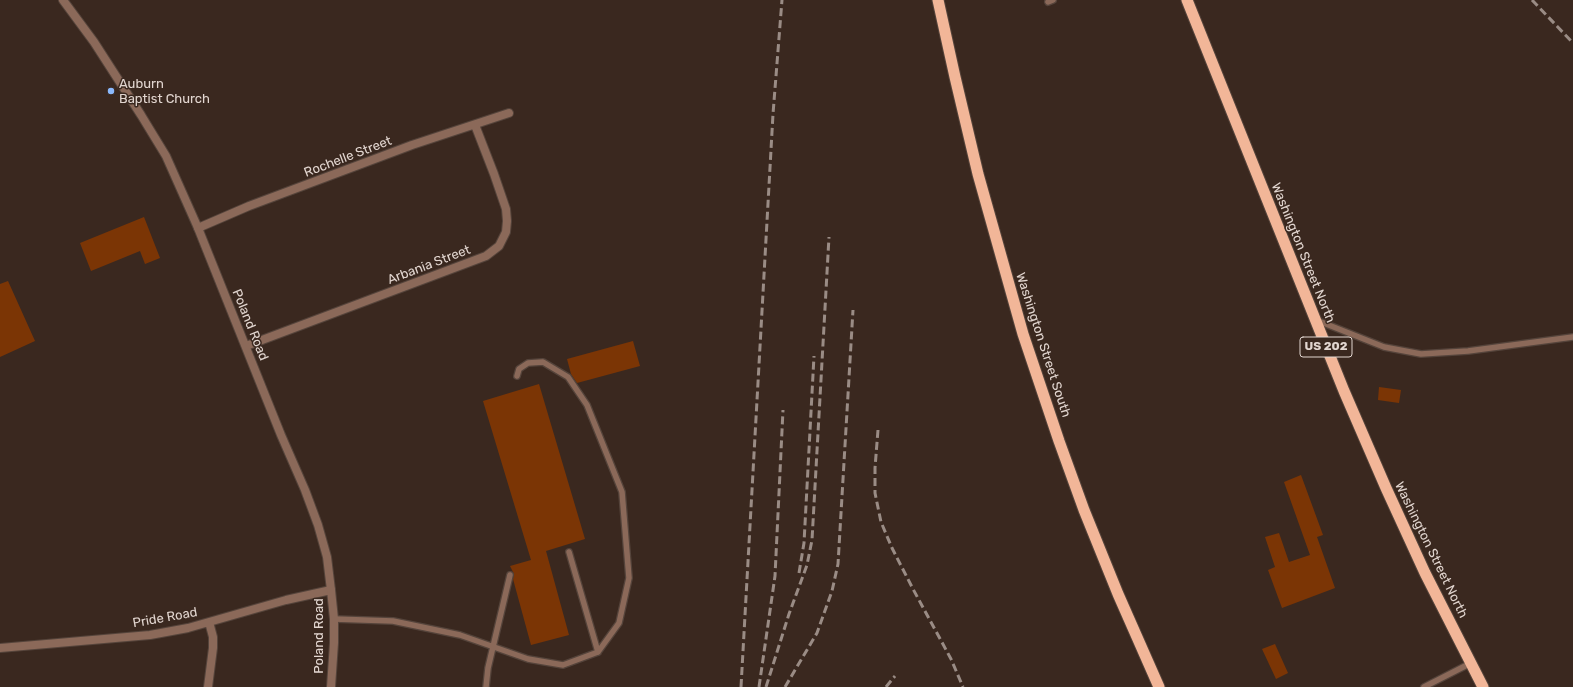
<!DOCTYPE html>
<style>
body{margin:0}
canvas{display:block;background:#3a281f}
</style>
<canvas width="1573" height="687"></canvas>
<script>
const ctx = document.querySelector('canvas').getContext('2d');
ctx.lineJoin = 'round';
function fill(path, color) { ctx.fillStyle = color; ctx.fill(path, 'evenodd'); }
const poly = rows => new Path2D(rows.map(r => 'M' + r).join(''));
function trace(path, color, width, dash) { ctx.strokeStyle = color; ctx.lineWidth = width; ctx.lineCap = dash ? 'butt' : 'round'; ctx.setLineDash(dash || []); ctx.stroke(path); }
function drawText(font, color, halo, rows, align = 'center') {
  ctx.font = font + ' Rubik,sans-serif'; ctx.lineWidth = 3; ctx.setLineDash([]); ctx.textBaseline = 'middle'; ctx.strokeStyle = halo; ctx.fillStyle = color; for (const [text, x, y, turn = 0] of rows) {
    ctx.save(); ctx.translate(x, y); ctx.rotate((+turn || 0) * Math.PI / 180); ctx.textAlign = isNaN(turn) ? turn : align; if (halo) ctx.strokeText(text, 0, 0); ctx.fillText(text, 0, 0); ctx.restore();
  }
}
fill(poly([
 [144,217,160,258,145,264,140,251,91,271,80,243],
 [8,281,35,341,0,357,0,284],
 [633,341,640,366,577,383,571,374,567,359],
 [539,384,585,539,546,551,569,635,531,645,513,579,514,574,510,566,531,560,483,401],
 [1379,387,1401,390,1399,403,1378,400],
 [1301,475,1323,535,1317,537,1335,588,1282,608,1268,570,1275,567,1265,537,1279,533,1289,562,1310,555,1284,482],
 [1275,644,1288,673,1276,679,1262,649]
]), '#7b3505');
const service = poly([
 [1048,2,1053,0],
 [1316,320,1384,347,1421,354,1468,351,1573,337],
 [517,376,519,369,528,363,543,362,568,377,587,405,622,492,629,578,619,623,598,652],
 [334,619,393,621,460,635,528,659,563,665,598,652,569,552],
 [486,687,488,668,510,575],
 [1424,687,1471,663]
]);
const minor = poly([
 [198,228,249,206,412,145,509,113],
 [246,346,486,256,499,246,506,232,507,221,506,209,494,174,475,125],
 [0,648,150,635,188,628,286,600,331,590],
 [208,687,213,648,213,637,209,622]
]);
const tertiary = poly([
 [63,0,94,42,141,115,166,156,198,228,281,435,305,490,318,525,327,557,331,590,334,619,334,643,331,687]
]);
const trunk = poly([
 [938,0,955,77,978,174,1023,334,1059,441,1084,510,1118,594,1159,687],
 [1187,0,1344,391,1386,488,1425,573,1483,687]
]);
trace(service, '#55443b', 8);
trace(minor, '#55443b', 10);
trace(tertiary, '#55443b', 10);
trace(trunk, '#55443b', 13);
trace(service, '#8b6959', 5.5);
trace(minor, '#8b6959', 8);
trace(tertiary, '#8b6959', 8);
trace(trunk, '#f2b698', 11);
trace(poly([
 [1532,0,1573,43],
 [878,430,875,468,875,493,881,522,892,548,913,589,951,659,963,687],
 [799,573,804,543,814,356],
 [741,687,773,114,782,0],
 [759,687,775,576,783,410],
 [766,687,789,614,807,565,812,540,829,237],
 [785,687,817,633,832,591,838,564,853,310],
 [886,687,895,676]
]), '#9a8c85', 3, [8, 4]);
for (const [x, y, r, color] of [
 [111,91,4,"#8bb9fc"]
]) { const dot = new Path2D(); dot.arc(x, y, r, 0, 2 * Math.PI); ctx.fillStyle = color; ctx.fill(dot); trace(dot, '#3a281f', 1.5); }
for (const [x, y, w] of [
 [1326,347,52]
]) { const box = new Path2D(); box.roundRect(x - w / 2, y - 10, w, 20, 3); ctx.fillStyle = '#3a281f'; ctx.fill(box); trace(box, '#e2d6d0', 1); }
drawText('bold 12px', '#e2d6d0', null, [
 ["US 202",1326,347]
]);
drawText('13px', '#e2d6d0', '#3a281f', [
 ["Auburn",119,84],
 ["Baptist Church",119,99]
], 'left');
drawText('13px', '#e2d6d0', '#3a281f', [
 ["Rochelle Street",348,157,-21],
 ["Washington Street North",1303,253,68],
 ["Arbania Street",429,265,-21],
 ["Poland Road",250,325,68],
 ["Washington Street South",1043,345,72],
 ["Washington Street North",1431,550,64],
 ["Pride Road",165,618,-10],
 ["Poland Road",319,636,-90]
]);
</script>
